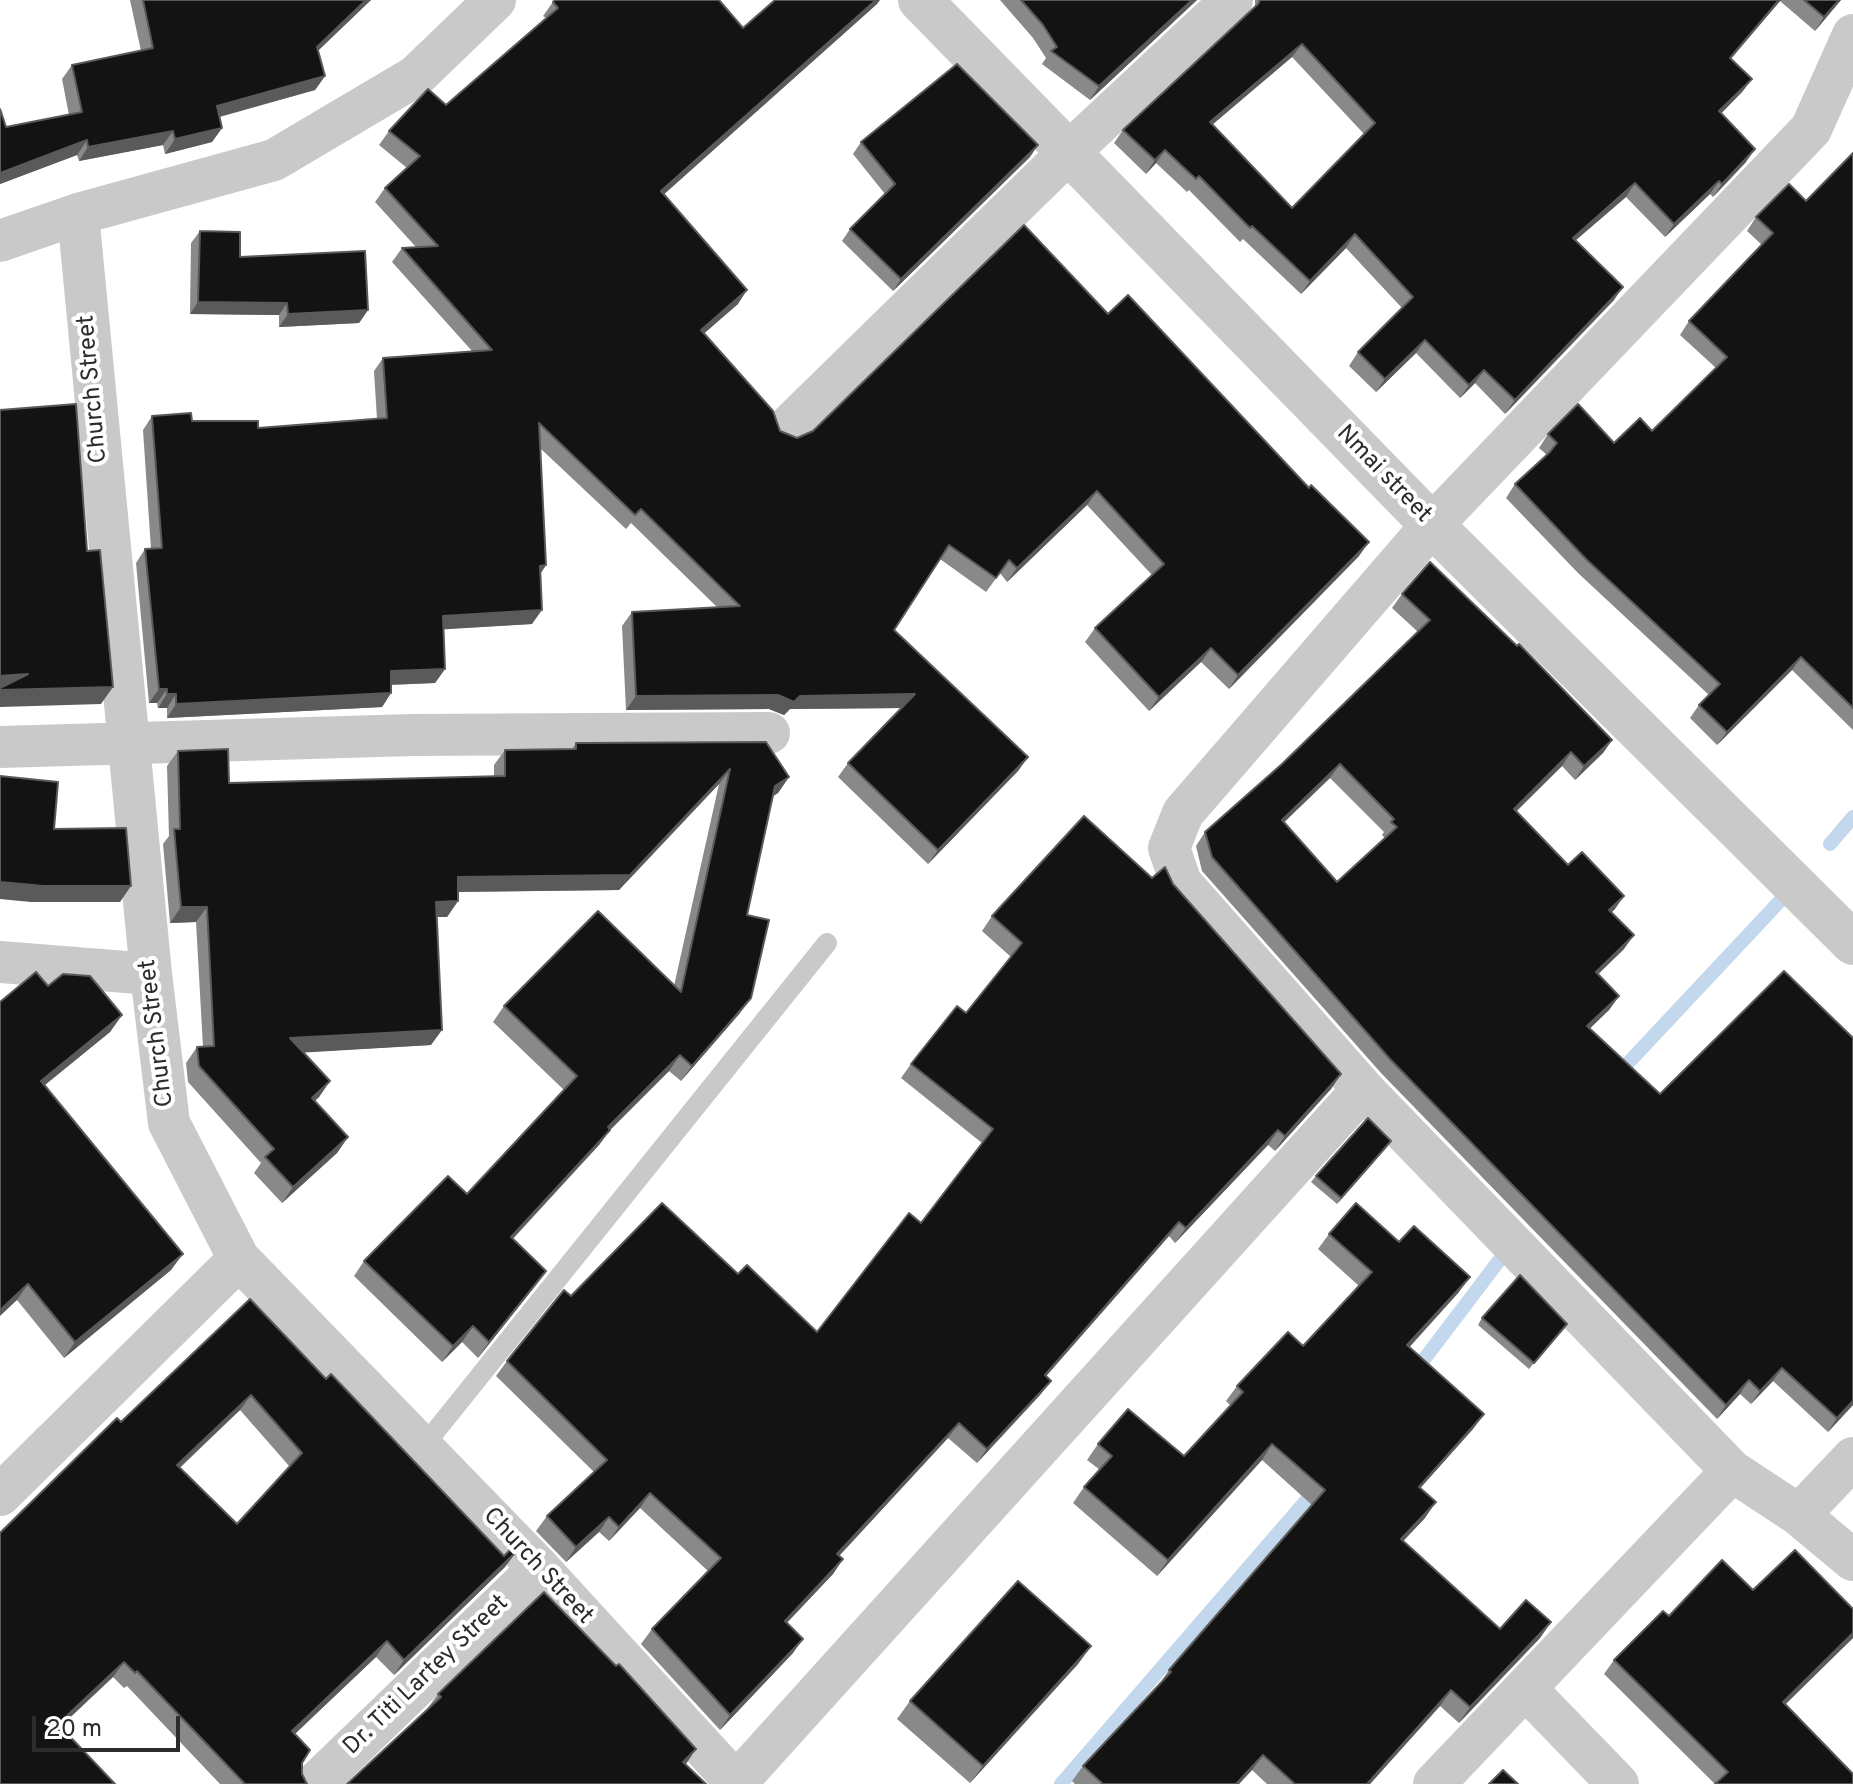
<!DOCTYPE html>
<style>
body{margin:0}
#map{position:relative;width:1853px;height:1784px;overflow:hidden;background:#fff;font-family:Overpass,sans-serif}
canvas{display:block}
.scale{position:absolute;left:32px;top:1716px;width:148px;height:36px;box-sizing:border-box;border:4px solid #2c2c2c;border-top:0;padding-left:10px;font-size:24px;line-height:28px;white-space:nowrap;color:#2c2c2c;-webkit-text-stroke:6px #fff;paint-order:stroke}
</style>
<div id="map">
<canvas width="1853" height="1784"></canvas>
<div class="scale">20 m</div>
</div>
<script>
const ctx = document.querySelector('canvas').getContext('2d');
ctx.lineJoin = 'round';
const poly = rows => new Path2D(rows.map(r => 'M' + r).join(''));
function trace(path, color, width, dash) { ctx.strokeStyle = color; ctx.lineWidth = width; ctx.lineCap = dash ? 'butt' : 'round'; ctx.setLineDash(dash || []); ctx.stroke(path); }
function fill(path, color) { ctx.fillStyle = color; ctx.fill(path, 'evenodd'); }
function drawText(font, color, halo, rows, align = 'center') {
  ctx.font = font + ' Overpass,sans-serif'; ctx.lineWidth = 8; ctx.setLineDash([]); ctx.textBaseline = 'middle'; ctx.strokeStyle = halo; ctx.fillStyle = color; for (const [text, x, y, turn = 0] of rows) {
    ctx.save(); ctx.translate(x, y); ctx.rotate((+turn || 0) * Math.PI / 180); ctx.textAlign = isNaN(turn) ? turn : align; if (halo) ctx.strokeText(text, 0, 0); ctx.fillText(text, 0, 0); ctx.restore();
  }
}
trace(poly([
 [1830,844,1853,817],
 [1615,1077,1780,901],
 [1413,1374,1504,1254],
 [1061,1784,1317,1488]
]), '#c3d8ed', 14);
trace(poly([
 [422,1448,827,943]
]), '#c9c9c9', 20);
trace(poly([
 [78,214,151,974,169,1123,239,1259,539,1568,737,1784],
 [0,241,78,214,274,160,416,76,495,0],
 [787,428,1068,153,1232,0],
 [0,747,413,735,769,733],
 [0,962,151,974],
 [1853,1458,1799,1515,1853,1560],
 [0,1495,239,1259],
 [1799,1515,1732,1471,1363,1089,1181,883,1169,848,1183,813,1432,525,1811,129,1853,35],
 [1525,1688,1618,1784],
 [736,1783,1363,1089],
 [315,1784,539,1568],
 [1434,1784,1732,1471]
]), '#c9c9c9', 42);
trace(poly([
 [920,0,1432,525,1853,943]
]), '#c9c9c9', 44);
fill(poly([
 [130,0,371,0,318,51,325,76,315,90,220,117,222,128,212,142,165,154,163,145,79,161,77,155,0,184,0,109,6,127,69,115,62,79,72,65,141,51],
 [1000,0,1197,0,1090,100,1042,64,1046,58,1033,38],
 [1255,0,1841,0,1815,31,1780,1,1731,59,1752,79,1742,92,1721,113,1746,162,1713,197,1710,194,1665,237,1626,197,1575,241,1614,300,1505,414,1475,383,1460,398,1416,353,1376,392,1349,366,1358,352,1402,308,1346,248,1301,294,1243,239,1240,242,1189,190,1187,192,1156,163,1146,174,1114,143,1123,130,1255,7],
 [1292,57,1364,134,1292,208,1212,125],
 [553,2,743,28,877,4,664,194,738,304,704,333,780,431,797,438,1108,314,1359,556,1229,689,1201,662,1149,711,1085,642,1095,628,1152,575,1087,505,1007,582,1000,573,986,592,940,559,894,630,1028,757,1018,771,928,864,838,777,848,763,902,708,790,709,784,715,769,709,626,710,622,626,632,612,718,608,631,523,626,529,540,448,546,565,540,574,532,624,443,629,445,669,435,683,391,685,391,693,382,707,167,718,167,708,158,708,157,703,149,703,136,563,145,549,151,549,143,430,152,416,258,428,377,419,374,371,383,358,472,351,392,262,402,248,416,247,375,202,385,188,407,168,379,145,389,131,446,105,546,18,543,16],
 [861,142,1030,157,893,291,842,241,850,229,885,194,853,154],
 [1853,153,1853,730,1792,670,1717,745,1690,718,1699,705,1709,695,1578,573,1506,498,1515,484,1547,455,1539,448,1548,434,1614,443,1652,431,1716,368,1680,335,1689,321,1762,245,1747,231,1756,217,1806,201],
 [200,231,240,257,368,310,359,323,279,327,279,315,190,314,191,243],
 [1402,594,1612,740,1603,753,1575,780,1562,766,1516,812,1568,865,1615,909,1612,912,1624,949,1598,974,1619,996,1609,1010,1590,1028,1853,1405,1828,1432,1773,1381,1751,1404,1740,1394,1717,1419,1381,1073,1202,871,1196,846,1205,832,1282,764,1418,632,1392,608],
 [1330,778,1384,832,1382,835,1385,838,1337,882,1284,822],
 [576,743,789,777,778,793,773,796,747,915,740,1013,681,1081,669,1071,610,1130,599,1145,513,1239,535,1286,478,1358,462,1342,442,1362,354,1276,364,1261,467,1194,564,1090,493,1022,504,1006,674,986,719,784,619,890,458,892,458,901,447,917,437,917,431,1045,304,1052,330,1081,319,1097,315,1101,348,1137,337,1153,282,1203,254,1173,261,1163,188,1082,186,1063,197,1047,203,1047,196,922,170,923,163,844,169,836,167,766,178,751,229,783,494,776,494,765,505,750,572,749],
 [1152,878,1173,884,1341,1074,1331,1089,1275,1151,1268,1145,1175,1243,1169,1236,1046,1376,1051,1381,1040,1395,977,1463,948,1438,839,1556,843,1559,833,1574,787,1623,793,1653,720,1730,641,1644,652,1629,708,1571,640,1508,609,1541,599,1532,566,1562,536,1531,547,1516,594,1472,496,1376,507,1361,571,1296,738,1274,817,1332,921,1223,982,1143,901,1078,911,1064,966,1013,1011,957,982,931,992,916],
 [48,986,122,1015,110,1032,45,1085,171,1270,64,1358,17,1300],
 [1386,1148,1337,1204,1311,1182,1316,1176],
 [1329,1234,1399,1242,1459,1292,1409,1347,1484,1414,1473,1429,1420,1488,1425,1518,1403,1541,1500,1629,1551,1622,1540,1638,1459,1723,1440,1706,1370,1784,1267,1784,1252,1770,1239,1784,1075,1784,1072,1781,1083,1766,1158,1686,1169,1670,1312,1505,1262,1460,1157,1576,1073,1503,1084,1487,1100,1470,1087,1460,1098,1444,1184,1456,1231,1406,1226,1401,1237,1386,1303,1346,1359,1286,1318,1249],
 [1482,1318,1567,1324,1529,1369,1478,1325],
 [326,1379,504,1556,516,1552,505,1567,394,1675,376,1657,295,1734,302,1763,302,1774,307,1784,220,1784,127,1686,124,1688,113,1677,0,1784,121,1422],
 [240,1410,290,1467,237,1524,180,1468],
 [1753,1590,1853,1609,1853,1638,1786,1704,1853,1774,1715,1784,1604,1674,1614,1660,1669,1616],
 [1091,1646,1078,1664,970,1783,897,1719,910,1701],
 [438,1694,685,1764,427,1709]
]), '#898989');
fill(poly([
 [366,0,371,0,307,61,317,47],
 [876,0,880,0,877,4,652,205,661,191],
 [1192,0,1197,0,1090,100,1099,86],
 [1779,0,1781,0,1720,71,1730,58],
 [1839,0,1841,0,1815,31,1824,17],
 [1302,44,1292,57,1200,135,1210,122],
 [325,76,315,90,207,120,217,106],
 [1752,79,1742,92,1710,125,1719,111],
 [222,128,212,142,165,154,175,139],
 [173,131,163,145,79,161,88,147],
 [87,140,77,155,0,184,0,173],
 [1038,145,1030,157,893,291,901,279],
 [1755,149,1746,162,1713,197,1722,184],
 [1165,150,1156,163,1146,174,1155,160],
 [1719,181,1710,194,1665,237,1674,224],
 [1635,183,1626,197,1563,251,1573,238],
 [1355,234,1346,248,1301,294,1310,281],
 [1623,287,1614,300,1505,414,1515,400],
 [747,290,738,304,692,344,701,330],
 [198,302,287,303,279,315,190,314],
 [368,310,359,323,279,327,288,314],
 [1425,340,1416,353,1376,392,1385,379],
 [1484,370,1475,383,1460,398,1469,385],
 [1097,491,1087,505,1007,582,1017,568],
 [1369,542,1359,556,1229,689,1238,675],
 [546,565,537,579,540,566],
 [542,610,532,624,433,630,443,616],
 [1211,648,1201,662,1149,711,1159,697],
 [1801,657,1792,670,1717,745,1727,732],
 [445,669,435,683,381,685,391,671],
 [28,674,113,687,101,704,0,707,0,676],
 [159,689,167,689,157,703,149,703],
 [391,693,382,707,167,718,176,704],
 [167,694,176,694,167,708,158,708],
 [915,694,905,708,790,709,784,715,769,709,626,710,636,696],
 [1612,740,1603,753,1575,780,1584,766],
 [1571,752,1562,766,1504,823,1514,809],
 [1028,757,1018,771,928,864,938,850],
 [1340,764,1330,778,1273,833,1282,820],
 [730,769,719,784,619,890,447,892,458,877],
 [789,777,778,793,764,802,775,786],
 [0,882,131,886,120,902,31,902,0,899],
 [1624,896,1615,909,1600,923,1609,910],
 [458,901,447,917,426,917,436,902],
 [181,907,207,907,196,922,170,923],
 [1634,935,1624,949,1586,986,1596,972],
 [1619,996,1609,1010,1578,1040,1587,1026],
 [751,998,740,1013,681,1081,692,1066],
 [122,1015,110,1032,30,1097,41,1081],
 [442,1030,431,1045,280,1054,290,1038],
 [680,1055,669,1071,597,1143,608,1127],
 [1341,1074,1331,1089,1275,1151,1285,1136],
 [330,1081,319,1097,301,1113,312,1098],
 [610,1130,599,1145,500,1252,511,1237],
 [1278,1130,1268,1145,1175,1243,1186,1228],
 [348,1137,337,1153,282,1203,293,1187],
 [1391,1141,1386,1148,1337,1204,1341,1198],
 [1179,1222,1169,1236,1034,1390,1045,1375],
 [183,1254,171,1270,64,1358,75,1342],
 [546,1271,535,1286,478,1358,489,1342],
 [1470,1277,1459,1292,1397,1361,1407,1345],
 [28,1284,17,1300,0,1316,0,1310],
 [473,1326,462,1342,442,1362,453,1346],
 [1782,1368,1773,1381,1751,1404,1760,1391],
 [1749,1380,1740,1394,1717,1419,1726,1405],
 [1051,1381,1040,1395,977,1463,987,1449],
 [251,1395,240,1410,166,1480,177,1465],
 [1853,1401,1853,1405,1828,1432,1837,1418],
 [1484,1414,1473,1429,1408,1502,1419,1487],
 [959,1423,948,1438,827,1569,837,1554],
 [1272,1444,1262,1460,1157,1576,1168,1560],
 [650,1493,640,1508,609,1541,619,1527],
 [1436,1502,1425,1518,1390,1555,1401,1539],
 [609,1517,599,1532,566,1562,576,1547],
 [516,1552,505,1567,394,1675,404,1660],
 [843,1559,833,1574,774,1636,785,1621],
 [1551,1622,1540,1638,1459,1723,1470,1707],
 [1853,1633,1853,1638,1773,1716,1783,1702],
 [803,1639,793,1653,720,1730,730,1715],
 [387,1641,376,1657,282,1746,292,1731],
 [1091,1646,1078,1664,970,1783,983,1766],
 [124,1662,113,1677,47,1739,58,1724],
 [1451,1690,1440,1706,1370,1784,1367,1784],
 [696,1749,686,1764,672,1777,683,1762],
 [1263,1755,1252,1770,1239,1784,1236,1784]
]), '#5a5a5a');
const building = poly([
 [143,0,366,0,317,47,325,76,217,106,222,128,175,139,173,131,88,147,87,140,0,173,0,109,6,127,82,112,72,65,153,48,143,0],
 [555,0,719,0,743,28,775,0,876,0,661,191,747,290,701,330,773,411,780,431,797,438,813,431,1024,225,1108,314,1128,295,1309,488,1311,485,1369,542,1238,675,1211,648,1159,697,1095,628,1164,564,1097,491,1017,568,1009,560,996,578,949,545,894,630,1028,757,938,850,848,763,915,694,800,696,794,702,778,695,636,696,632,612,740,606,641,509,635,515,539,423,546,565,540,566,542,610,443,616,445,669,391,671,391,693,176,704,176,694,167,694,167,689,159,689,145,549,162,548,152,416,191,413,192,421,258,421,258,428,387,418,383,358,492,350,402,248,438,246,385,188,420,156,389,131,428,89,446,105,558,8,553,2,555,0],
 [1021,0,1192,0,1099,86,1051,51,1057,47,1043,25,1021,0],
 [1260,0,1779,0,1730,58,1752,79,1719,111,1755,149,1722,184,1719,181,1674,224,1635,183,1573,238,1623,287,1515,400,1484,370,1469,385,1425,340,1385,379,1358,352,1413,297,1355,234,1310,281,1252,226,1250,228,1199,176,1196,179,1165,150,1155,160,1123,130,1258,4,1260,0],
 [1302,44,1375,123,1292,208,1210,122,1302,44],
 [1804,0,1839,0,1824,17,1804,0],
 [957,64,1038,145,901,279,850,229,895,184,861,142,957,64],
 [1853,153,1853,708,1801,657,1727,732,1699,705,1720,684,1587,560,1515,484,1550,452,1557,443,1548,434,1578,404,1614,443,1640,418,1652,431,1727,357,1689,321,1773,233,1756,217,1789,184,1806,201,1853,153],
 [200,231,240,232,240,257,365,251,368,310,288,314,287,303,198,302,200,231],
 [76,404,87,551,100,550,113,687,0,690,0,688,28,674,0,676,0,410,76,404],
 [1430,562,1517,646,1519,644,1612,740,1584,766,1571,752,1514,809,1568,865,1582,852,1624,896,1609,910,1634,935,1596,972,1619,996,1587,1026,1660,1094,1784,971,1853,1038,1853,1401,1837,1418,1782,1368,1760,1391,1749,1380,1726,1405,1390,1059,1212,857,1205,832,1282,764,1430,620,1402,594,1430,562],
 [1340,764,1394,819,1391,822,1397,827,1337,882,1282,820,1340,764],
 [766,742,789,777,775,786,747,915,769,920,751,998,692,1066,680,1055,608,1127,610,1130,511,1237,546,1271,489,1342,473,1326,453,1346,364,1261,448,1176,467,1194,577,1076,504,1006,598,911,681,992,730,769,630,875,458,877,458,901,436,902,442,1030,290,1038,330,1081,312,1098,348,1137,293,1187,265,1157,274,1149,199,1066,197,1047,214,1046,207,907,181,907,174,829,180,829,178,751,228,749,229,783,505,776,505,750,576,749,576,743,583,743,766,742],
 [0,776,58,782,54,829,126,828,131,886,43,886,0,882,0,776],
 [1084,816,1152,878,1165,867,1173,884,1341,1074,1285,1136,1278,1130,1186,1228,1179,1222,1045,1375,1051,1381,987,1449,959,1423,837,1554,843,1559,785,1621,803,1639,730,1715,652,1629,721,1558,650,1493,619,1527,609,1517,576,1547,547,1516,607,1460,507,1361,564,1290,571,1296,662,1203,738,1274,747,1265,817,1332,909,1213,921,1223,993,1129,911,1064,957,1006,966,1013,1022,943,992,916,1084,816],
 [36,972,48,986,63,974,90,976,122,1015,41,1081,183,1254,75,1342,28,1284,0,1310,0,1002,36,972],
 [1368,1118,1391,1141,1341,1198,1316,1176,1368,1118],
 [1356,1203,1399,1242,1414,1226,1470,1277,1407,1345,1484,1414,1419,1487,1436,1502,1401,1539,1500,1629,1526,1600,1551,1622,1470,1707,1451,1690,1367,1784,1295,1784,1263,1755,1236,1784,1103,1784,1083,1766,1171,1672,1169,1670,1325,1490,1272,1444,1168,1560,1084,1487,1112,1456,1098,1444,1128,1409,1184,1456,1243,1392,1237,1386,1288,1332,1303,1346,1372,1272,1329,1234,1356,1203],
 [1520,1275,1567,1324,1534,1363,1482,1318,1520,1275],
 [250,1299,326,1379,331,1374,504,1556,512,1548,516,1552,404,1660,387,1641,292,1731,310,1750,302,1763,302,1774,307,1784,245,1784,137,1671,135,1673,124,1662,58,1724,115,1784,0,1784,0,1533,117,1418,121,1422,250,1299],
 [251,1395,302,1453,237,1524,177,1465,251,1395],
 [1795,1550,1853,1609,1853,1633,1783,1702,1853,1774,1853,1784,1715,1784,1728,1772,1614,1660,1663,1611,1669,1616,1722,1560,1753,1590,1795,1550],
 [1018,1581,1091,1646,983,1766,910,1701,1018,1581],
 [544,1592,616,1666,619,1664,696,1749,683,1762,706,1784,347,1784,441,1697,438,1694,544,1592],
 [1503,1770,1518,1784,1489,1784,1503,1770]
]);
fill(building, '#131313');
trace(building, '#5a5a5a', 2);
drawText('24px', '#2c2c2c', '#fff', [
 ["Church Street",94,389,-95],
 ["Nmai street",1383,475,46],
 ["Church Street",158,1033,-97],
 ["Church Street",537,1567,47],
 ["Dr. Titi Lartey Street",427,1676,-44]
]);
</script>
